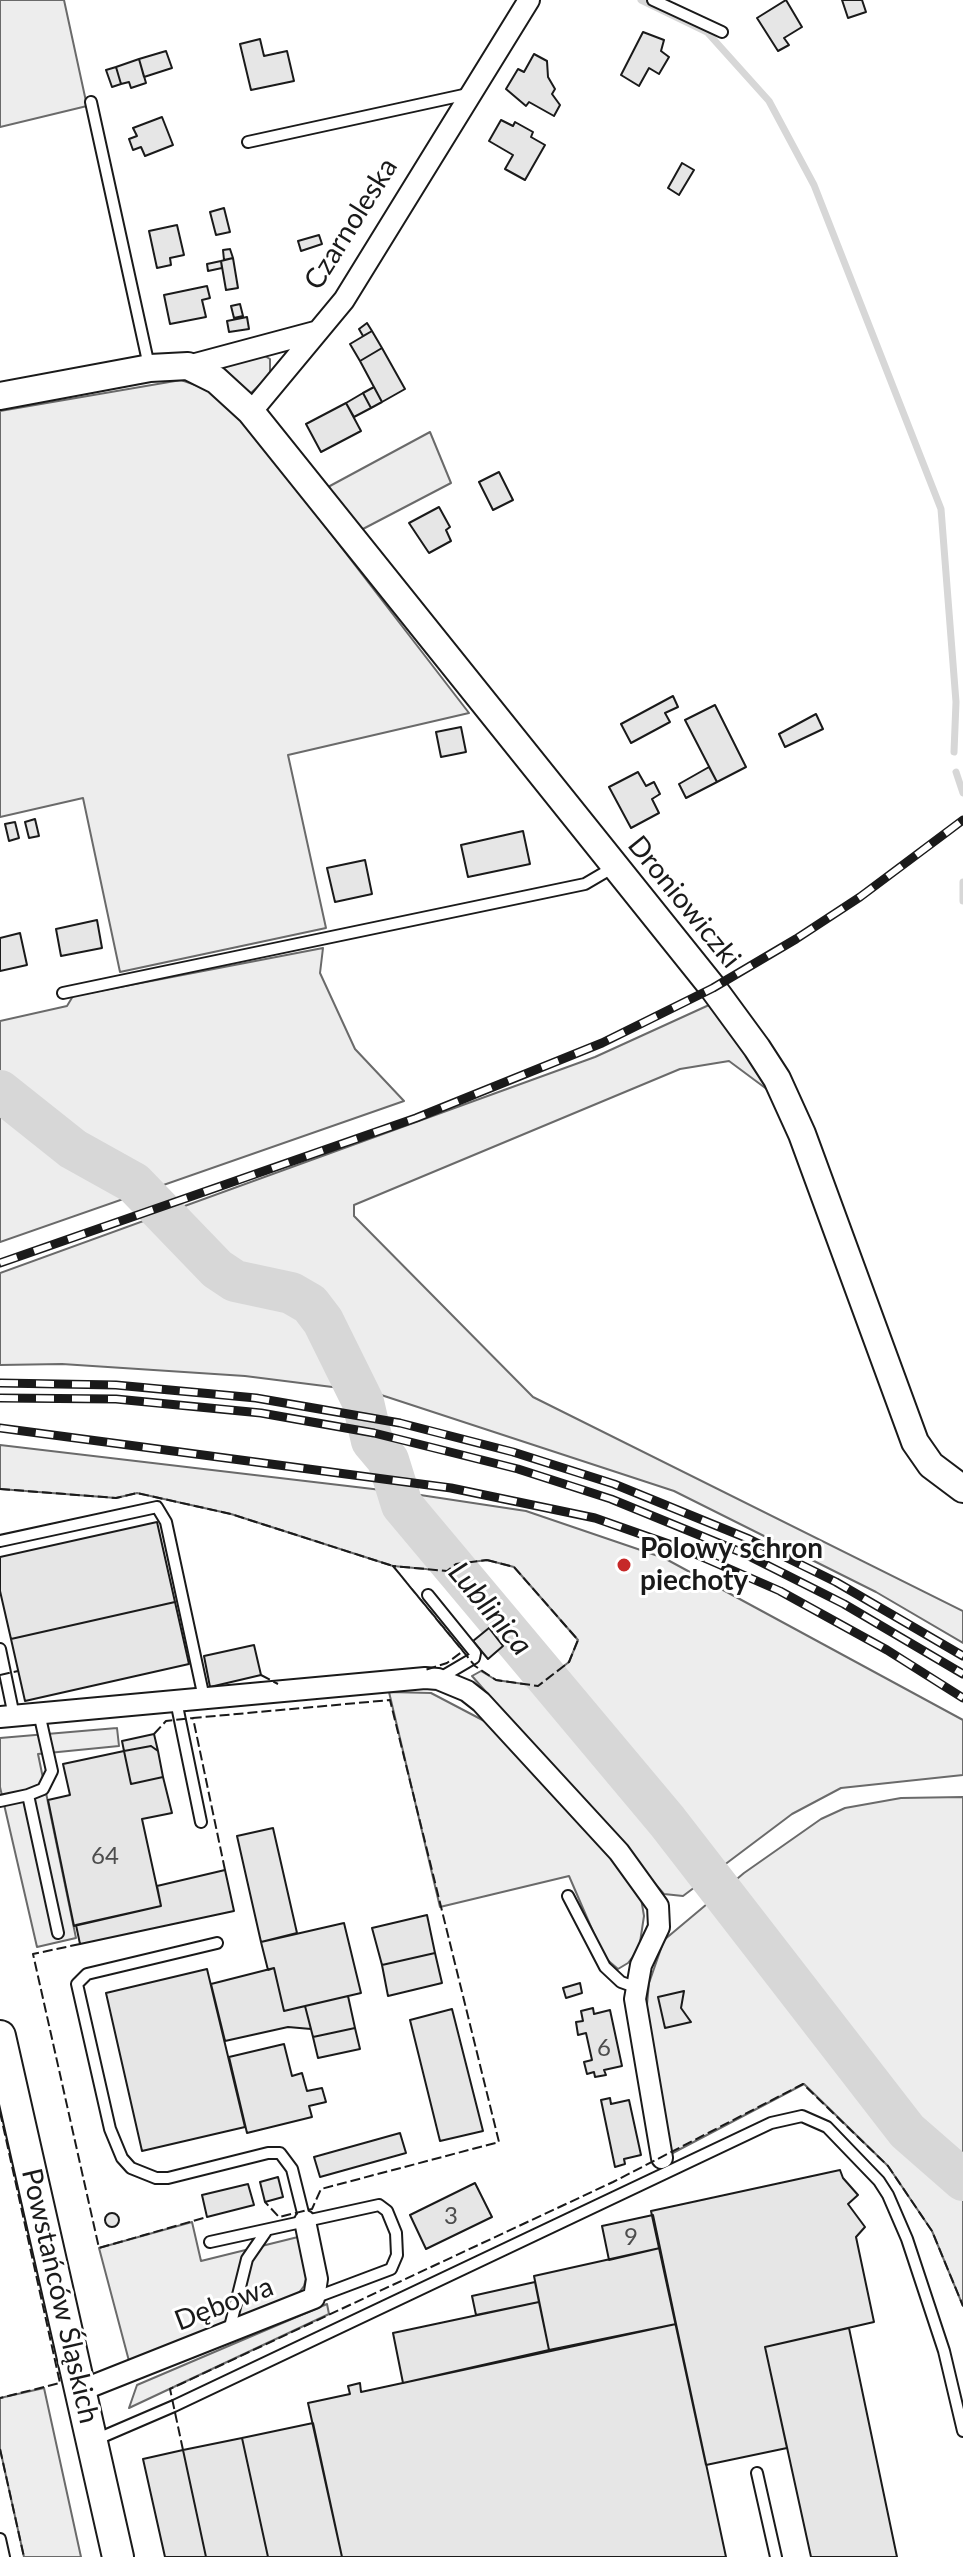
<!DOCTYPE html>
<meta charset="utf-8">
<style>
body{margin:0}
canvas{display:block;background:#fff}
</style>
<canvas width="963" height="2557"></canvas>
<script>
const ctx = document.querySelector('canvas').getContext('2d');
ctx.lineJoin = 'round';
function fill(path, color) { ctx.fillStyle = color; ctx.fill(path, 'evenodd'); }
const poly = rows => new Path2D(rows.map(r => 'M' + r).join(''));
function trace(path, color, width, dash) { ctx.strokeStyle = color; ctx.lineWidth = width; ctx.lineCap = dash ? 'butt' : 'round'; ctx.setLineDash(dash || []); ctx.stroke(path); }
function drawText(font, color, halo, rows, align = 'center') {
  ctx.font = font + ' Lato,sans-serif'; ctx.lineWidth = 6; ctx.setLineDash([]); ctx.textBaseline = 'middle'; ctx.strokeStyle = halo; ctx.fillStyle = color; for (const [text, x, y, turn = 0] of rows) {
    ctx.save(); ctx.translate(x, y); ctx.rotate((+turn || 0) * Math.PI / 180); ctx.textAlign = isNaN(turn) ? turn : align; if (halo) ctx.strokeText(text, 0, 0); ctx.fillText(text, 0, 0); ctx.restore();
  }
}
const built = poly([
 [0,0,64,0,87,106,0,127,0,0],
 [263,355,270,359,270,375,250,394,224,369,225,363,263,355],
 [181,380,207,389,237,412,469,713,288,755,326,928,120,972,83,798,0,817,0,411,181,380],
 [430,432,451,483,361,530,328,487,430,432],
 [323,948,320,973,355,1049,404,1101,0,1242,0,1021,67,1006,73,996,323,948],
 [709,1005,733,1035,768,1090,729,1061,680,1069,354,1205,354,1216,533,1397,963,1611,963,1643,876,1592,674,1491,372,1392,245,1376,62,1364,0,1365,0,1273,595,1057,709,1005],
 [0,1445,407,1493,526,1511,664,1558,963,1720,963,1775,841,1788,792,1814,683,1896,664,1894,472,1676,481,1671,496,1680,538,1686,569,1662,578,1640,514,1567,487,1560,457,1564,447,1571,393,1566,231,1514,137,1493,116,1498,0,1489,0,1445],
 [389,1692,431,1693,492,1725,621,1862,641,1898,644,1916,639,1949,628,1963,618,1969,604,1957,569,1876,440,1907,389,1692],
 [117,1728,119,1746,38,1754,76,1938,37,1947,0,1787,0,1738,117,1728],
 [963,1797,963,2306,932,2231,888,2166,804,2084,669,2155,646,2015,649,1983,664,1940,744,1873,821,1819,845,1808,901,1798,963,1797],
 [192,2222,201,2261,298,2237,307,2275,304,2286,298,2294,129,2361,99,2248,192,2222],
 [327,2304,329,2314,129,2408,137,2385,327,2304],
 [44,2388,81,2557,24,2557,0,2449,0,2398,44,2388]
]);
fill(built, '#ededed');
trace(built, '#6a6a6a', 2);
trace(poly([
 [641,0,707,32,769,101,814,185,941,509,956,702,954,752],
 [956,772,963,793],
 [963,882,963,901]
]), '#d7d7d7', 7);
trace(poly([
 [0,1091,73,1149,134,1183,217,1269,235,1281,291,1293,310,1304,323,1321,363,1402,372,1441,388,1460,402,1505,667,1821,907,2131,963,2180]
]), '#d7d7d7', 42);
const building = poly([
 [786,0,802,27,784,38,789,45,778,51,757,18,786,0],
 [842,0,862,0,866,12,848,18,842,0],
 [643,32,664,40,661,51,669,57,659,74,649,68,639,86,621,75,643,32],
 [260,39,264,56,287,51,294,81,251,90,240,44,260,39],
 [166,51,172,68,144,77,139,59,166,51],
 [534,54,547,61,548,77,555,89,552,94,560,105,554,116,529,102,526,106,506,89,518,69,524,72,534,54],
 [139,59,146,83,131,88,129,82,121,84,116,67,139,59],
 [116,67,121,84,112,87,106,70,116,67],
 [162,117,173,145,145,156,141,147,133,150,129,139,137,136,133,128,162,117],
 [501,120,513,126,515,122,533,132,531,137,545,145,525,180,505,169,513,155,489,141,501,120],
 [682,163,694,170,679,195,668,188,682,163],
 [224,208,230,232,216,235,210,212,224,208],
 [177,225,184,255,170,258,171,265,157,268,149,231,177,225],
 [319,235,322,244,301,251,298,241,319,235],
 [230,249,233,258,224,260,223,250,230,249],
 [233,258,238,288,226,290,221,261,233,258],
 [221,261,222,268,208,271,207,264,221,261],
 [207,286,210,298,202,300,206,317,170,324,164,295,207,286],
 [240,304,243,316,234,318,231,306,240,304],
 [247,317,249,329,229,332,227,321,247,317],
 [367,323,372,331,363,336,359,329,367,323],
 [372,331,382,348,360,361,350,344,372,331],
 [382,348,405,389,382,402,360,361,382,348],
 [374,387,382,402,371,408,363,393,374,387],
 [363,393,371,408,354,417,346,403,363,393],
 [346,403,361,431,321,452,306,424,346,403],
 [499,472,513,500,493,510,479,482,499,472],
 [439,507,450,527,446,530,451,541,429,553,409,523,439,507],
 [673,696,678,707,665,713,670,722,631,743,621,724,673,696],
 [715,705,746,767,717,782,685,720,715,705],
 [816,714,823,729,785,747,779,734,816,714],
 [461,727,466,752,441,757,436,732,461,727],
 [709,767,717,782,686,798,679,784,709,767],
 [638,772,646,786,654,782,660,794,652,799,659,813,631,828,609,787,638,772],
 [35,819,39,836,29,838,25,822,35,819],
 [15,822,19,838,9,841,5,824,15,822],
 [523,831,530,864,468,877,461,845,523,831],
 [365,860,372,894,335,902,327,868,365,860],
 [97,920,102,948,61,956,56,929,97,920],
 [20,933,27,965,0,971,0,938,20,933],
 [157,1522,175,1602,11,1639,0,1591,0,1557,157,1522],
 [175,1602,189,1664,25,1701,11,1639,175,1602],
 [489,1628,503,1646,488,1659,473,1641,489,1628],
 [254,1645,261,1675,210,1687,204,1656,254,1645],
 [154,1734,158,1751,151,1746,124,1751,122,1741,154,1734],
 [151,1746,158,1751,163,1777,131,1784,124,1751,151,1746],
 [124,1751,131,1784,163,1777,172,1813,142,1819,161,1906,74,1926,48,1800,70,1795,63,1764,124,1751],
 [273,1828,297,1933,261,1942,237,1836,273,1828],
 [225,1870,234,1911,80,1944,76,1925,161,1906,157,1886,225,1870],
 [427,1915,435,1953,382,1965,372,1928,427,1915],
 [344,1923,361,1993,284,2011,274,1968,268,1970,261,1942,344,1923],
 [435,1953,442,1983,388,1996,382,1965,435,1953],
 [274,1968,284,2011,305,2006,311,2029,288,2027,225,2041,211,1984,274,1968],
 [207,1969,245,2127,142,2151,106,1993,207,1969],
 [580,1983,582,1993,566,1998,563,1988,580,1983],
 [684,1991,681,2008,691,2022,665,2028,658,1997,684,1991],
 [348,1996,355,2028,313,2037,305,2006,348,1996],
 [593,2008,594,2014,610,2010,622,2066,604,2070,606,2075,595,2077,594,2072,587,2074,584,2062,592,2060,586,2033,578,2035,576,2022,583,2021,581,2011,593,2008],
 [452,2009,483,2131,440,2141,410,2020,452,2009],
 [355,2028,360,2049,318,2058,313,2037,355,2028],
 [284,2044,292,2076,302,2073,307,2091,322,2088,326,2102,309,2106,312,2117,247,2133,229,2057,284,2044],
 [610,2098,611,2104,629,2100,641,2155,624,2159,625,2164,615,2167,601,2100,610,2098],
 [400,2133,406,2153,320,2177,314,2157,400,2133],
 [840,2170,843,2178,858,2195,848,2204,865,2227,856,2237,874,2322,765,2347,787,2448,706,2465,651,2211,840,2170],
 [278,2177,283,2197,265,2202,260,2182,278,2177],
 [475,2183,492,2217,426,2249,410,2215,475,2183],
 [248,2184,254,2205,207,2217,202,2195,248,2184],
 '105 2220a7 7 0 1 1 14 0a7 7 0 1 1-14 0Z',
 [653,2215,660,2248,609,2260,602,2226,653,2215],
 [660,2248,676,2324,549,2350,534,2276,660,2248],
 [535,2282,539,2302,476,2315,472,2296,535,2282],
 [539,2302,549,2350,403,2383,393,2333,539,2302],
 [676,2324,726,2557,342,2557,308,2403,350,2394,348,2386,360,2383,361,2392,676,2324],
 [849,2328,897,2557,811,2557,765,2347,849,2328],
 [313,2423,342,2557,268,2557,242,2438,313,2423],
 [242,2438,268,2557,206,2557,183,2450,242,2438],
 [183,2450,206,2557,165,2557,143,2459,183,2450]
]);
fill(building, '#e6e6e6');
trace(building, '#1a1a1a', 2);
const service = poly([
 [653,0,722,32],
 [91,102,149,366],
 [248,142,468,94],
 [63,993,585,884,614,867],
 [0,1541,157,1507,166,1522,204,1698],
 [428,1595,475,1653,474,1658,440,1678],
 [0,1649,14,1716],
 [176,1701,201,1822],
 [28,1795,43,1789,52,1771,39,1713],
 [0,1801,28,1795,58,1933],
 [568,1896,605,1967,621,1982,635,1987],
 [217,1943,87,1974,77,1984,110,2129,122,2158,131,2168,156,2178,168,2178,268,2153,280,2153,292,2169,305,2221],
 [210,2242,379,2205,387,2211,396,2233,397,2255,391,2269,314,2298],
 [229,2331,247,2259,267,2230],
 [95,2440,174,2406,771,2123,802,2116,827,2127,879,2181,888,2195,907,2239,944,2351,963,2431],
 [757,2473,776,2557],
 [0,2539,4,2557]
]);
const minor = poly([
 [188,366,315,332],
 [251,412,344,300,529,0],
 [0,1717,425,1678,438,1679,467,1691,481,1702,619,1852,658,1906,659,1927,641,1965,635,1999,662,2158],
 [82,2390,314,2298,317,2279,305,2221]
]);
const tertiary = poly([
 [0,396,150,368,188,366,216,380,251,412,713,988,757,1048,777,1079,802,1134,915,1442,931,1465,963,1489]
]);
const secondary = poly([
 [0,2036,118,2557]
]);
trace(service, '#1a1a1a', 14);
trace(minor, '#1a1a1a', 24);
trace(tertiary, '#1a1a1a', 30);
trace(secondary, '#1a1a1a', 34);
trace(service, '#fff', 10);
trace(minor, '#fff', 20);
trace(tertiary, '#fff', 26);
trace(secondary, '#fff', 30);
const rail = poly([
 [0,1263,416,1118,602,1043,713,988,796,939,860,897,963,820],
 [0,1383,116,1385,256,1398,400,1423,513,1452,614,1484,749,1539,836,1582,963,1656],
 [0,1398,116,1399,261,1413,374,1433,518,1469,611,1499,743,1553,844,1604,963,1674],
 [0,1428,451,1488,595,1518,686,1550,780,1591,887,1650,963,1698]
]);
trace(rail, '#1a1a1a', 9);
trace(rail, '#fff', 6, [18]);
trace(poly([
 [0,1489,116,1498,137,1493,231,1514,393,1566,463,1651,447,1663,425,1670],
 [487,1560,514,1567,578,1640,569,1662,538,1686,496,1680,475,1666,393,1566,447,1571,456,1564,487,1560],
 [0,1675,18,1671],
 [261,1675,278,1684],
 [154,1734,166,1721,193,1718],
 [225,1870,193,1718,390,1700,499,2142,321,2189,312,2209,279,2217,265,2202],
 [80,1944,33,1954,99,2248,207,2217],
 [0,2112,60,2383,0,2398],
 [0,2449,24,2557],
 [183,2450,170,2389,613,2182,803,2084,888,2166,932,2231,963,2306]
]), '#1a1a1a', 2, [10, 4]);
for (const [x, y, r, color] of [
 [624,1565,8,"#c62828"]
]) { const dot = new Path2D(); dot.arc(x, y, r, 0, 2 * Math.PI); ctx.fillStyle = color; ctx.fill(dot); trace(dot, '#fff', 3); }
drawText('24px', '#4d4d4d', null, [
 ["64",105,1856],
 ["6",604,2048],
 ["3",451,2216],
 ["9",631,2237]
]);
drawText('28px', '#1a1a1a', '#fff', [
 ["Czarnoleska",351,224,-58],
 ["Droniowiczki",684,902,51],
 ["Powstańców Śląskich",60,2296,77],
 ["Dębowa",224,2304,-21]
]);
drawText('bold 28px', '#1a1a1a', '#fff', [
 ["Polowy schron",640,1549],
 ["piechoty",640,1581]
], 'left');
drawText('italic 30px', '#1a1a1a', '#fff', [
 ["Lublinica",490,1609,50]
]);
</script>
